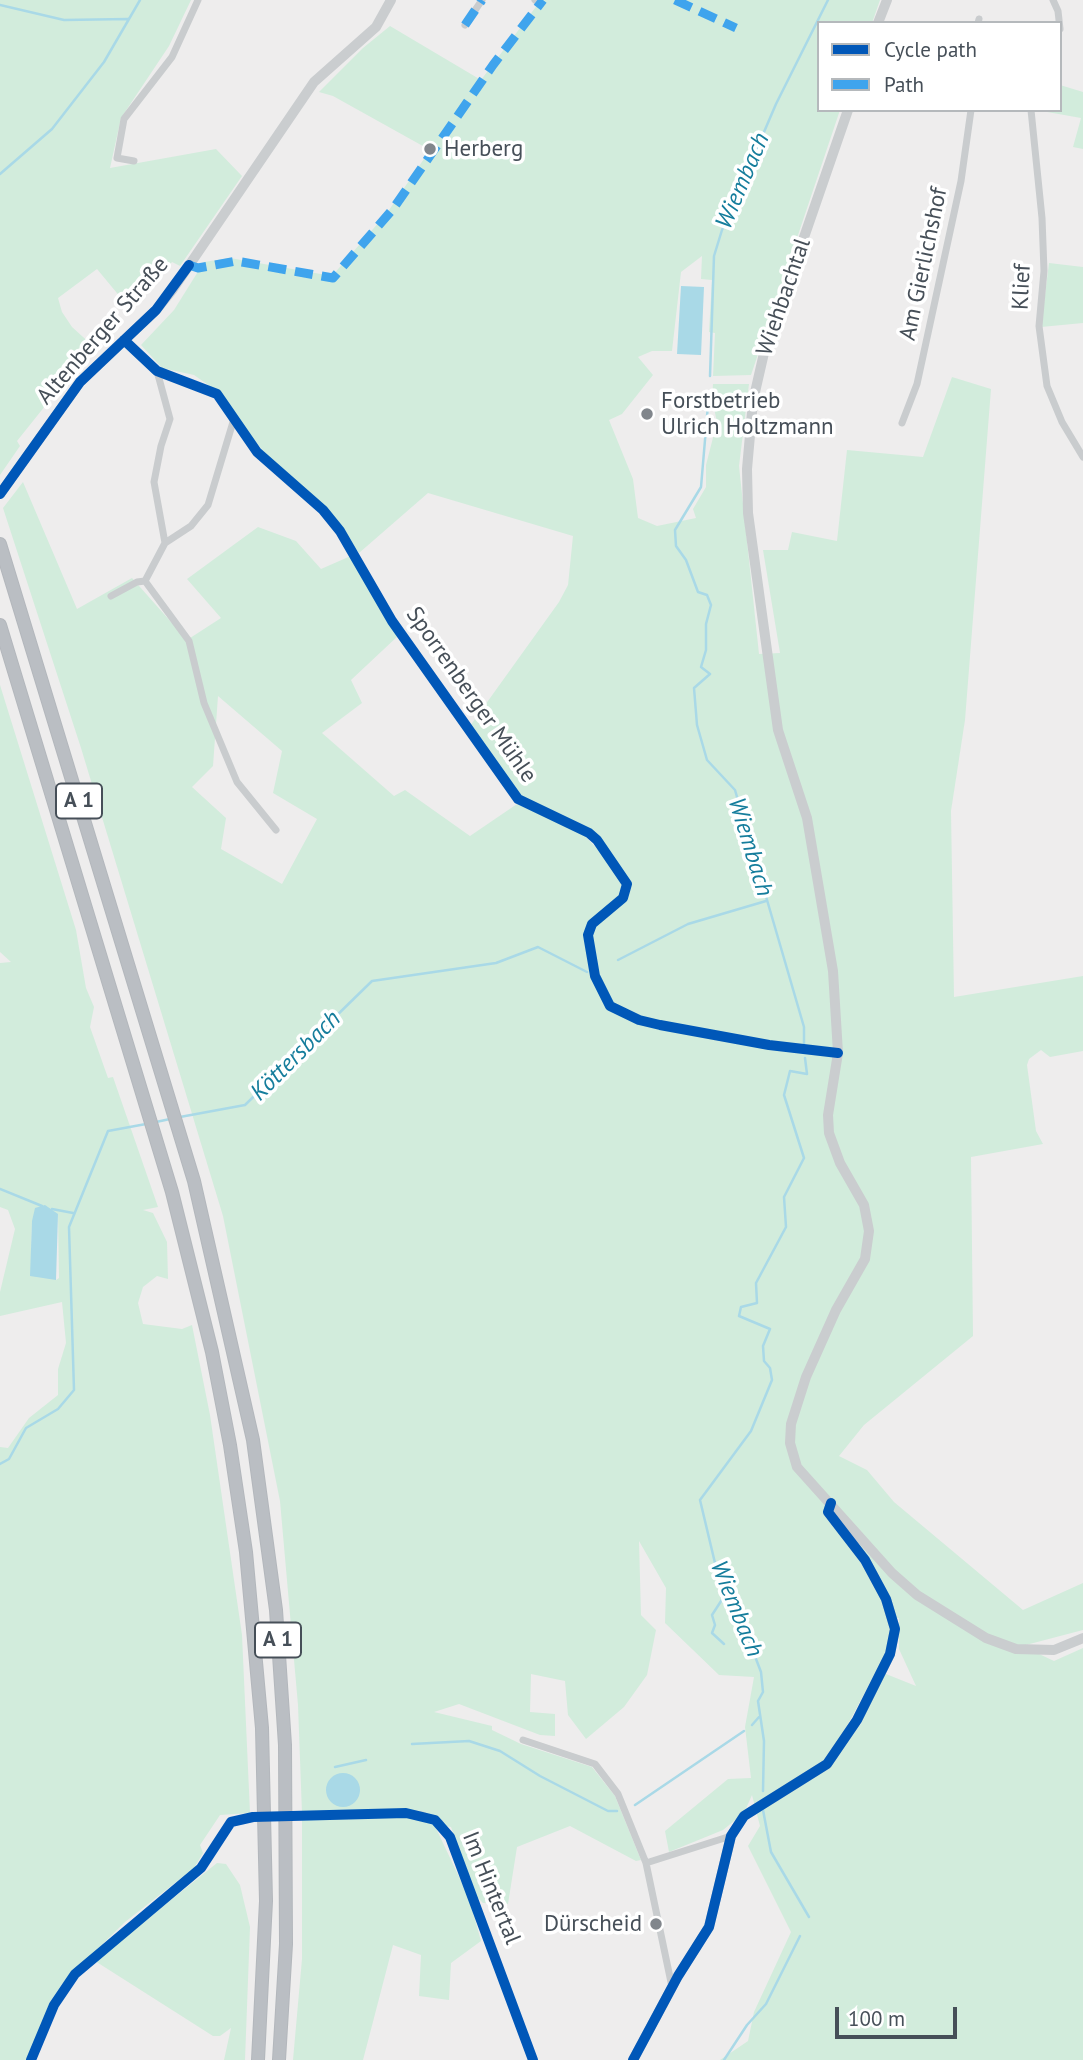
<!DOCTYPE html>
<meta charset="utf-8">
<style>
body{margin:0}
#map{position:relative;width:1083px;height:2060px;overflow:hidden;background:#eeeded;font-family:"PT Sans",sans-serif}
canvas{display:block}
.legend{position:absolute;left:817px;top:21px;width:245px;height:91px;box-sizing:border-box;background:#fff;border:2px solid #b5b9bc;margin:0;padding:9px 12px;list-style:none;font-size:21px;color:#464f58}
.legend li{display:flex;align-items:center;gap:14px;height:35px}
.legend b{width:35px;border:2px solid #b5b9bc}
.scale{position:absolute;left:835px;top:2007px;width:122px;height:32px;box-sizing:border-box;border:4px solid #464f58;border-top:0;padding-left:9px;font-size:21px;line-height:24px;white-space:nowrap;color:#464f58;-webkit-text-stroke:5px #fff;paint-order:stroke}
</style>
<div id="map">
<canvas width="1083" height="2060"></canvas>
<ul class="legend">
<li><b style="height:9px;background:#0057b8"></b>Cycle path</li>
<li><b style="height:9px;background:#3fa4ed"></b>Path</li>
</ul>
<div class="scale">100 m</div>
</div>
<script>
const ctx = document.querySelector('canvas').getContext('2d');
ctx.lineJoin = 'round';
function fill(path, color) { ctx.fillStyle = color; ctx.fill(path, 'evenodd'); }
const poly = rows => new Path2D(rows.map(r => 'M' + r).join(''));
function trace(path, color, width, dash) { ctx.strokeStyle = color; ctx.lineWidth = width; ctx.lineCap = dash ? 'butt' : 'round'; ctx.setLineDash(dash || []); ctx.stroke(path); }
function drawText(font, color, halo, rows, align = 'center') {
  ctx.font = font + ' "PT Sans",sans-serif'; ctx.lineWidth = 7; ctx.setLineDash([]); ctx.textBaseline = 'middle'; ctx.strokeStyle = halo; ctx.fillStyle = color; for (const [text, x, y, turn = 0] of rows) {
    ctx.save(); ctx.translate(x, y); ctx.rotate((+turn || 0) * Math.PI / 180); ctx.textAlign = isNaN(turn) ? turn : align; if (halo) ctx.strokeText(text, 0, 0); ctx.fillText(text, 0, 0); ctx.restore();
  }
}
fill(poly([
 [0,0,191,0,169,46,121,118,110,168,216,149,242,176,180,266,172,262,131,310,97,269,58,298,62,312,72,327,93,346,17,441,20,446,0,475],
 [541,0,880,0,872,23,819,23,819,110,840,110,751,375,713,376,715,333,709,332,712,280,701,279,702,256,681,272,672,351,652,351,638,357,653,375,622,414,609,420,633,479,638,518,657,526,696,518,693,509,706,487,706,465,717,422,712,399,713,384,749,384,739,466,759,654,780,653,763,550,788,550,792,532,837,541,847,450,923,457,952,377,991,389,965,720,951,811,954,997,1083,976,1083,1051,1050,1057,1041,1050,1029,1059,1027,1065,1036,1131,1043,1144,971,1157,973,1336,864,1425,839,1456,867,1470,894,1502,1023,1610,1083,1583,1083,1630,1022,1646,1054,1661,1083,1648,1083,2060,720,2060,748,2041,754,2012,791,1932,748,1846,760,1826,752,1795,744,1813,723,1830,669,1852,665,1831,728,1779,751,1778,745,1727,754,1677,719,1675,665,1623,666,1588,639,1541,641,1615,656,1630,647,1675,624,1707,586,1739,568,1715,565,1681,531,1674,530,1712,555,1714,555,1736,540,1735,459,1704,434,1712,492,1726,492,1730,521,1744,592,1767,615,1796,641,1860,636,1861,570,1826,517,1847,508,1904,483,1903,477,1897,451,1827,434,1824,469,1898,481,1941,451,1963,449,2000,419,1996,421,1955,393,1945,363,2060,293,2060,302,1959,302,1813,298,1705,280,1501,223,1216,81,748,3,508,23,482,77,609,132,578,187,640,221,618,187,579,258,527,296,541,321,569,353,555,399,635,351,680,362,703,322,733,394,796,405,790,470,836,517,804,582,833,630,883,594,832,522,799,470,726,559,602,568,585,573,536,428,493,359,553,326,507,278,468,242,426,217,391,194,375,162,368,141,345,174,310,204,262,230,258,332,276,387,213,430,150,333,96,319,92,363,48,390,26,481,80],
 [218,696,282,751,273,793,317,819,282,884,221,849,226,818,192,787,213,766],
 [899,1618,899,1649,916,1686,881,1672,861,1724,839,1741,887,1651,891,1635,890,1619],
 [1060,85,1083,92,1083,149,1073,147,1081,118,1036,110,1060,110],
 [1049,263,1083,267,1083,323,1041,327],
 [0,685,76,930,86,988,94,1007,90,1027,108,1078,113,1077,158,1207,143,1210,153,1213,167,1242,168,1279,157,1276,143,1287,138,1303,143,1324,182,1329,192,1325,210,1415,242,1635,250,1813,220,1815,200,1845,203,1853,194,1868,125,1922,62,1984,50,2002,27,2060,0,2060,0,1447,8,1448,29,1418,58,1395,58,1369,66,1343,62,1302,0,1316,0,1292,15,1229,8,1210,0,1207,0,963,11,962,0,952],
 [58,1214,59,1278,56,1280,31,1264,32,1221],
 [217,1863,226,1864,240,1885,250,1927,245,2060,224,2060,231,2028,220,2036,213,2036,95,1961]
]), '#d2ecdc');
fill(poly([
 [681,286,704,287,701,355,677,354],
 [45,1205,58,1214,56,1280,30,1276,32,1221,35,1208],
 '326 1790a17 17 0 1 1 34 0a17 17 0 1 1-34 0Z'
]), '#a9d9e7');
trace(poly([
 [0,5,64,20,128,19],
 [0,174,52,129,104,62,140,0],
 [710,376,714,256,722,230,776,104,828,0],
 [709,393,701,487,675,530,676,546,686,560,698,592,707,595,711,605,706,624,706,650,701,667,710,674,694,688,697,725,707,760,735,790,804,1027,804,1044],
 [618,960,688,924,766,901],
 [180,1117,245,1105,372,981,496,963,538,947,587,972],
 [156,1122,170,1119],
 [0,1189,42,1206],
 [52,1209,73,1213],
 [0,1464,9,1459,26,1428,58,1409,74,1390,69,1227,108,1131,146,1124],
 [724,1644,712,1633,715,1625,712,1615,725,1595],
 [752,1725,759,1717],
 [412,1744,469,1741,500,1751,540,1776,608,1811,617,1811],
 [335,1767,366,1760],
 [763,1791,764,1741,758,1701,763,1692,761,1672,743,1625,720,1584,700,1500,751,1431,772,1380,770,1368,764,1361,763,1346,770,1329,739,1316,741,1307,757,1303,756,1283,786,1227,784,1197,804,1158,784,1095,790,1071,807,1074,805,1058],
 [635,1805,744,1731],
 [763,1810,771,1852,809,1917],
 [724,2060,747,2025,766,2004,800,1936]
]), '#a9d9e7', 2.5);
trace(poly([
 [261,1817,305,1816]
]), '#cccdcf', 7, [7, 3.5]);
const highway = poly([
 [0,544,194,1181,253,1440,276,1610,285,1745,286,1944,279,2060],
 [0,625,172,1192,212,1352,230,1445,246,1552,262,1728,266,1901,258,2060]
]);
trace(highway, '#b3b7bc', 14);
trace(poly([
 [535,0,540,4],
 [1053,0,1058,11,1060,29],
 [978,23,979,19],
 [465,25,482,0],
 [1031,110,1042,218,1044,271,1039,326,1047,386,1062,422,1083,457],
 [134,161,117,158,124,119,172,57,198,0],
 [124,340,157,371,217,394,257,452,323,510,340,531,392,621,518,799,589,833,597,840,627,884,623,898,592,924,588,935,595,976,610,1006,639,1020,660,1025,769,1045,838,1053],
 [157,371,170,419,161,446,154,482,165,543],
 [233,422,208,505,191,526,165,543,145,581,189,641,204,703,237,782,276,830],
 [902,423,917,384,961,181,971,110],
 [111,596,137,582,145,581],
 [523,1740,595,1764,618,1794,646,1863],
 [305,1816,406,1813,422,1815,440,1823,454,1847,533,2060],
 [672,1987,646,1863,731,1836],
 [31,2060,54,2005,75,1974,201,1868,231,1822,253,1817]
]), '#c9ccce', 7);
trace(poly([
 [878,23,887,0],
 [848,110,764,353,753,401,747,469,748,513,778,730,807,818,833,971,838,1053,828,1115,829,1133,840,1163,864,1205,869,1231,865,1259,836,1310,806,1377,791,1424,790,1443,797,1467,892,1573,917,1595,986,1638,1016,1649,1054,1650,1083,1638],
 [0,494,80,382,156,310,173,289,314,82,376,27,391,0],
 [633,2060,678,1976,709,1927,731,1836,744,1816,827,1764,857,1720,890,1654,895,1629,886,1599,865,1560,828,1512,831,1503]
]), '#cacdcf', 10);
trace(highway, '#babec3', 12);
trace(poly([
 [675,0,736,28],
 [465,25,482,0],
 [189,265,198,268,236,261,333,278,393,209,493,65,543,0]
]), '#3fa4ed', 9, [18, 9]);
trace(poly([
 [124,340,157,371,217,394,257,452,323,510,340,531,392,621,518,799,589,833,597,840,627,884,623,898,592,924,588,935,595,976,610,1006,639,1020,660,1025,769,1045,838,1053],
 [0,494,80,382,156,310,189,265],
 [31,2060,54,2005,75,1974,201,1868,231,1822,253,1817,406,1813,435,1820,450,1837,533,2060],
 [633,2060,678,1976,709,1927,731,1836,744,1816,827,1764,857,1720,890,1654,895,1629,886,1599,865,1560,828,1512,831,1503]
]), '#0057b8', 10);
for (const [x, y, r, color] of [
 [430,149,7,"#81868c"],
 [647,414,7,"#81868c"],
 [656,1924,7,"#81868c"]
]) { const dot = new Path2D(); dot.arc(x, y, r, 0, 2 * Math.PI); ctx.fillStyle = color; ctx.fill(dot); trace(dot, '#fff', 2.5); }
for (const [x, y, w] of [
 [79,801,46],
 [278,1640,46]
]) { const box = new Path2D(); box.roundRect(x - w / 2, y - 17.5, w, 35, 5); ctx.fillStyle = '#fff'; ctx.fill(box); trace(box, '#464f58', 2); }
drawText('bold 21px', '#464f58', null, [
 ["A 1",79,801],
 ["A 1",278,1640]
]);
drawText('23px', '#464f58', '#fff', [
 ["Herberg",444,149],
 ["Forstbetrieb",661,401],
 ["Ulrich Holtzmann",661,427],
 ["Dürscheid",642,1924,"right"]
], 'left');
drawText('23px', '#464f58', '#fff', [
 ["Am Gierlichshof",924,264,-78],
 ["Klief",1022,287,-87],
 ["Wiehbachtal",784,297,-71],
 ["Altenberger Straße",103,331,-49],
 ["Sporrenberger Mühle",471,695,55],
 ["Im Hintertal",491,1888,68]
]);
drawText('italic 24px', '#157d9c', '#fff', [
 ["Wiembach",743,181,-67],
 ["Wiembach",750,847,73],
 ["Köttersbach",296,1056,-45],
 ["Wiembach",736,1609,68]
]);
</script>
